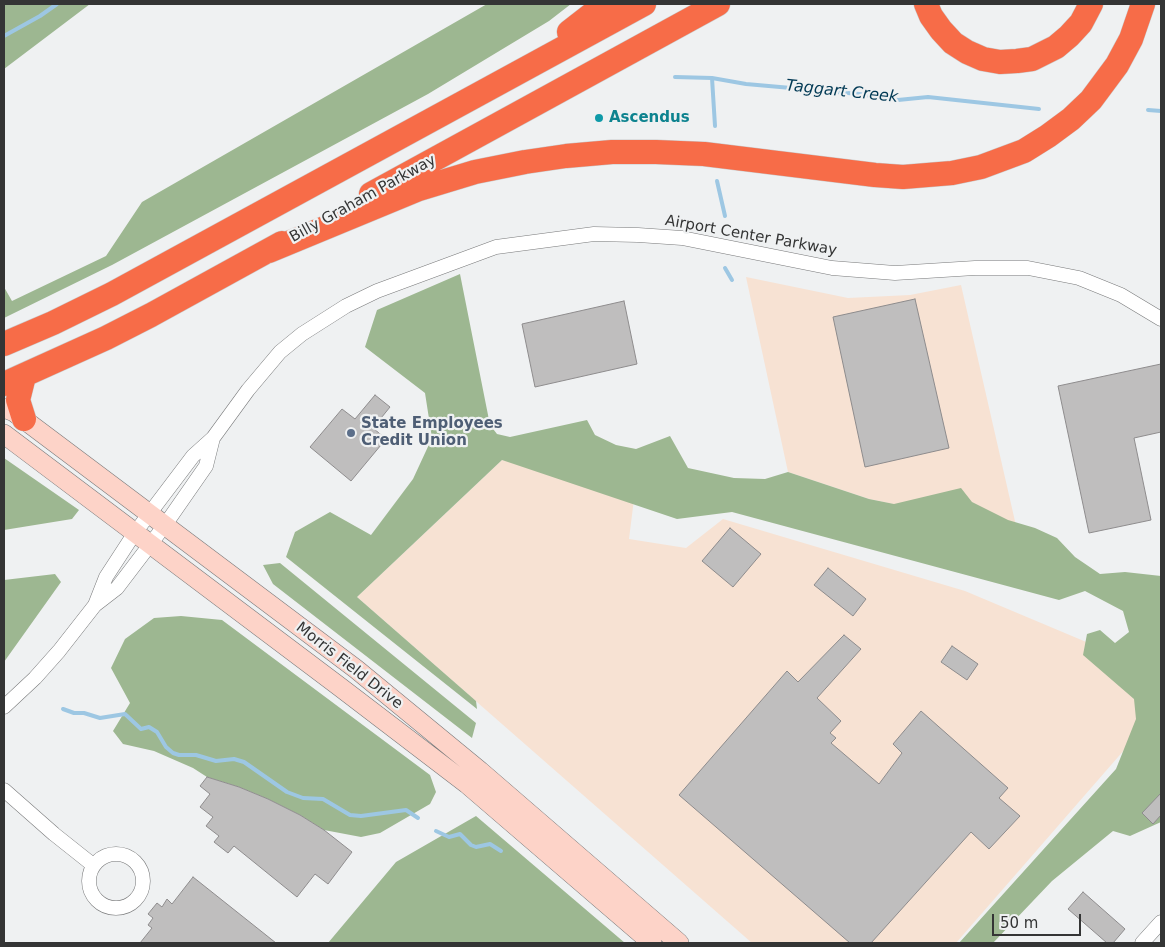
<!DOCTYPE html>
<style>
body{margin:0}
#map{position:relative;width:1165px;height:947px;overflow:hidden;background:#eff1f2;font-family:"DejaVu Sans",sans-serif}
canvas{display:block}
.frame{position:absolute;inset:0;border:5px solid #343535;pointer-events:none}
.scale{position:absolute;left:992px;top:914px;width:89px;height:22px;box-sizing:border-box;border:2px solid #343535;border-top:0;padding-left:6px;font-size:15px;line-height:18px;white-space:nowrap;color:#343535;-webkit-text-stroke:4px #eff1f2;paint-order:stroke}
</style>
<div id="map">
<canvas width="1165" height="947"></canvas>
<div class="frame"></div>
<div class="scale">50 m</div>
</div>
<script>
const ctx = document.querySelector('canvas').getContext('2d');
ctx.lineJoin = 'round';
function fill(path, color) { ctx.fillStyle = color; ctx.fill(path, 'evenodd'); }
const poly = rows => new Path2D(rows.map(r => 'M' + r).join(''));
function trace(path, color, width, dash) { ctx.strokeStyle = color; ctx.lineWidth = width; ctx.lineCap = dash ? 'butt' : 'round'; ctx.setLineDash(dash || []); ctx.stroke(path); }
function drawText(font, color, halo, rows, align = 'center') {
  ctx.font = font + ' "DejaVu Sans",sans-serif'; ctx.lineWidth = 4.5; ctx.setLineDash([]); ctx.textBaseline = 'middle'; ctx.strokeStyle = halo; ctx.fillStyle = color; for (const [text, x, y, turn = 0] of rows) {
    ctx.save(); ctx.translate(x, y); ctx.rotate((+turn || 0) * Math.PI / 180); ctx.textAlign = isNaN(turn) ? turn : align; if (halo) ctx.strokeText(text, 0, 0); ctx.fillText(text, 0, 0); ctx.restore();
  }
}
fill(poly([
 [746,277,848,298,910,295,961,285,1017,530,869,499,788,472],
 [502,460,636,483,629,539,686,548,723,519,965,591,1091,644,1159,710,956,943,752,943,357,597]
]), '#f7e2d3');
fill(poly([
 [4,4,90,4,4,69],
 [487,4,571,4,549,21,428,94,112,265,4,318,4,287,12,301,106,256,142,202],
 [460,274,490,425,497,434,510,437,587,420,595,435,616,445,636,449,670,436,688,468,734,478,765,479,788,472,869,499,894,504,961,488,972,502,1008,520,1035,528,1057,538,1075,557,1100,574,1125,572,1161,576,1161,822,1130,836,1113,831,1052,881,993,943,959,943,1116,769,1136,719,1134,699,1083,655,1087,634,1100,630,1115,643,1129,632,1123,611,1085,591,1059,600,732,512,677,519,502,460,357,597,476,701,477,709,286,557,295,532,330,512,371,535,413,479,432,438,425,393,365,347,377,310],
 [4,458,79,510,72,519,4,530],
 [280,563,476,723,472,738,273,584,263,565],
 [55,574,61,582,4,662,4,580],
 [181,616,222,620,430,775,436,792,430,804,380,833,361,837,324,830,300,815,268,799,239,787,207,777,193,768,154,751,123,744,113,731,130,703,111,668,125,639,154,618],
 [476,816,625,943,328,943,396,862]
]), '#9db791');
trace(poly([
 [4,36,40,16,57,4],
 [675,77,712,78,746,84,859,94,898,100,928,97,1039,109],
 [712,78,715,126],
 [1148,110,1161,111],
 [717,181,725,216],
 [725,268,732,280],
 [63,709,74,713,84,713,100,718,125,714,141,729,149,727,157,732,166,747,173,753,179,755,196,755,216,761,234,759,244,762,287,792,303,798,323,799,350,815,361,816,406,810,418,818],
 [436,831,449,837,460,834,471,845,476,847,490,844,501,851]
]), '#9dc7e3', 4);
const building = poly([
 [915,299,949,448,865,467,833,317,915,299],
 [624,301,637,364,535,387,522,324,624,301],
 [1161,364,1161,432,1134,438,1151,520,1089,533,1058,386,1161,364],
 [375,395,390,407,373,428,386,439,351,481,310,447,342,409,355,419,375,395],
 [730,528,761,554,733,587,702,561,730,528],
 [828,568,866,599,853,616,814,585,828,568],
 [844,635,861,649,817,698,841,721,830,733,836,738,831,743,879,784,902,753,893,744,921,711,1008,788,999,798,1020,816,989,849,971,832,871,943,850,943,679,795,787,671,798,682,844,635],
 [952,646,978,664,967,680,941,662,952,646],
 [207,777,239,787,268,799,300,815,324,830,352,852,328,884,315,874,297,897,234,846,228,853,214,842,219,836,206,826,213,817,200,807,210,794,200,786,207,777],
 [1161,793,1161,815,1153,824,1142,813,1161,793],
 [193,877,276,943,140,943,152,928,148,925,153,918,148,914,157,903,162,907,167,899,172,904,193,877],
 [1083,892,1125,929,1113,943,1107,943,1068,909,1083,892]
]);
fill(building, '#bfbebe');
trace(building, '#8e8c8d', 1);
const street = poly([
 [95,605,106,577,134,534,193,456,213,438,248,390,280,352,302,334,346,306,377,291,496,247,594,234,638,235,682,238,832,268,895,273,975,268,1028,268,1079,278,1121,295,1161,319],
 [4,707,35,678,59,651,95,605,117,588,165,525,206,466,213,438],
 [4,790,54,834,93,865],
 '89 881a27 27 0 1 1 54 0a27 27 0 1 1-54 0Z',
 [1142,943,1161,922]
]);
const secondary = poly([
 [4,408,14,412,356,669,480,771,679,943],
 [4,434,340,687,467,784,652,943]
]);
const highway = poly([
 [926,4,931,16,941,30,953,43,967,52,983,59,1000,62,1017,61,1032,59,1056,47,1069,36,1081,23,1091,4],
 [569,32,605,4],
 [371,194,718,4],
 [269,251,419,189,475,172,525,162,566,156,612,152,656,152,704,154,875,175,903,177,952,173,981,167,1024,151,1048,136,1071,119,1091,100,1117,65,1131,39,1143,4],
 [4,344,53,323,112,294,644,4],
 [4,384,106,338,151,315,282,243],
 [24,419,18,400,24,376]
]);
trace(street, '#78797a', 15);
trace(secondary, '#78797a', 20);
trace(highway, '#cacaca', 25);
trace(street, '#fff', 14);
trace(secondary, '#fdd3c8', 19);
trace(highway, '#f76c48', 24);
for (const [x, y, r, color] of [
 [599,118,5,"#0f9aa8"],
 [351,433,5,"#5c6f8a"]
]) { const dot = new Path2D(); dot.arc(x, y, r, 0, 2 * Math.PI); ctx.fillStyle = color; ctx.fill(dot); trace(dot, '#eff1f2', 2); }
drawText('bold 15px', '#0d838f', '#eff1f2', [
 ["Ascendus",609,118]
], 'left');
drawText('15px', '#343535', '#eff1f2', [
 ["Billy Graham Parkway",363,199,-29],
 ["Airport Center Parkway",751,236,10],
 ["Morris Field Drive",349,666,38]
]);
drawText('bold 15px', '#4e5e75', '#eff1f2', [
 ["State Employees",361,424],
 ["Credit Union",361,441]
], 'left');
drawText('italic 16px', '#013954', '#eff1f2', [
 ["Taggart Creek",842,92,6]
]);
</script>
